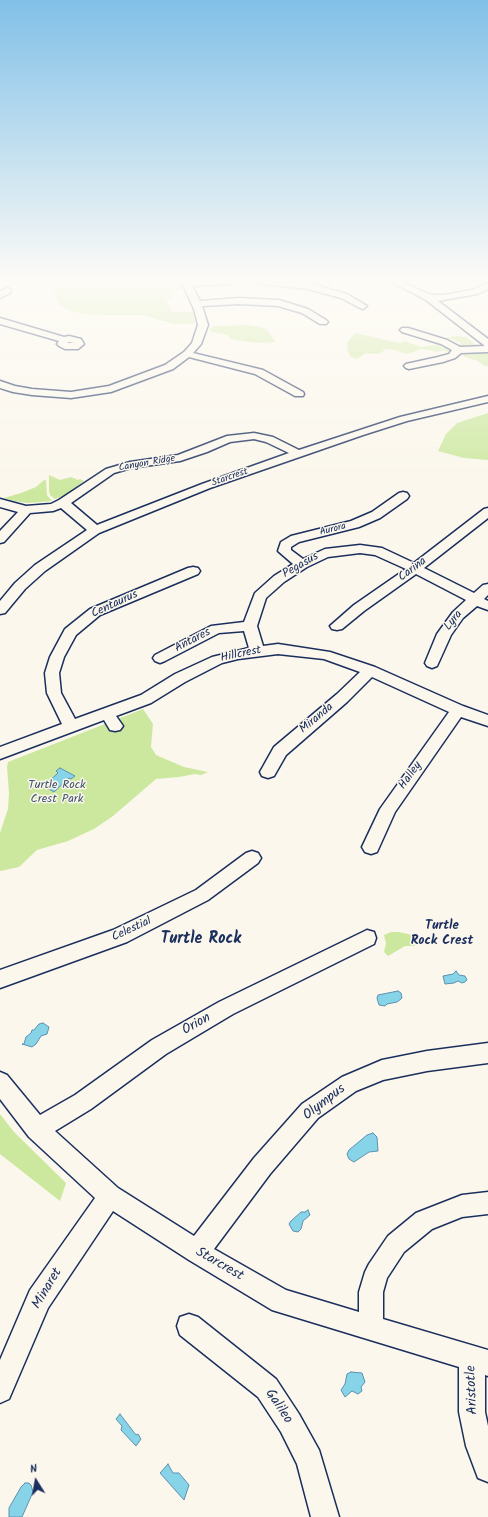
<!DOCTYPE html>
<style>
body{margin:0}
#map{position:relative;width:488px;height:1517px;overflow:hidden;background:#fbf7ec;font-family:Kalam,sans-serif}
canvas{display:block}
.north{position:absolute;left:16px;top:1461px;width:40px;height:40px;-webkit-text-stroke:3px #fbf7ec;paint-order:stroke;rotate:349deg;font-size:11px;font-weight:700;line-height:16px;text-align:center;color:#1b2f5e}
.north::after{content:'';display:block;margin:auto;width:14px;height:18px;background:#1b2f5e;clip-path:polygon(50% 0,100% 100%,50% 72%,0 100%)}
</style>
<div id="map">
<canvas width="488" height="1517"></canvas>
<div class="north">N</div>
</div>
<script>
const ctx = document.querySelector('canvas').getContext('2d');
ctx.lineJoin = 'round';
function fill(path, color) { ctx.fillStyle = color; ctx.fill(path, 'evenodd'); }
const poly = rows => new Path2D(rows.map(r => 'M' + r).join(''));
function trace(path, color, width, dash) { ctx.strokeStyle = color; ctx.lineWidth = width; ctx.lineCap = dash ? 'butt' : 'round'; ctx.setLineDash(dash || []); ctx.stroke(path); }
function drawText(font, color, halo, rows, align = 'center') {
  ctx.font = font + ' Kalam,sans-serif'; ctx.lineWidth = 3; ctx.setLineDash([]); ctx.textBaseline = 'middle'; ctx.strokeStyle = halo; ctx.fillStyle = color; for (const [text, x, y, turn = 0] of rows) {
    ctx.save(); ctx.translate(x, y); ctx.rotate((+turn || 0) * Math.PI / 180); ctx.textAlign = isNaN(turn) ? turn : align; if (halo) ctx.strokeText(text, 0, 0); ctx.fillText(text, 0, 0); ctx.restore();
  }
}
fill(poly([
 [62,281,177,281,182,290,169,292,172,298,166,298,172,312,193,312,195,323,189,324,174,324,142,315,103,315,100,311,101,315,97,315,73,312,59,305,54,293,56,293,49,284,60,283,63,284],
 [247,325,261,327,267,330,276,342,258,343,243,341,231,339,228,335,220,333,210,332,211,328,214,326],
 [355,333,399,343,405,341,421,347,437,345,443,348,447,346,450,348,450,351,448,352,443,350,437,352,423,349,406,354,395,350,384,349,383,352,376,354,366,353,357,359,350,356,347,349,348,341],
 [457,336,466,337,478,347,462,347,458,345,461,343,451,339,445,338],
 [483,351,488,354,488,366,485,366,478,361,462,356,464,355,461,353],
 [488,413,488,460,464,458,438,451,446,434,457,423],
 [49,475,60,480,71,477,78,480,80,479,84,481,66,495,55,499,50,495,49,491],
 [44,480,46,480,47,495,52,501,28,503,14,501,4,498,21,493,36,487],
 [143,709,153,724,151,747,156,755,184,767,208,772,201,775,195,774,179,777,156,779,113,816,94,829,68,841,37,850,19,867,0,871,0,833,8,809,9,793,7,767,8,762],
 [391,932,399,932,421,937,420,939,414,946,405,946,388,956,384,952,386,943,384,935],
 [0,1114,14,1132,66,1183,60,1201,0,1154]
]), '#cce89f');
const water = poly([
 [60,768,75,776,71,779,69,778,54,792,44,786,58,773,56,771,60,768],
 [456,971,459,975,465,976,467,980,465,982,462,983,458,981,454,983,445,984,443,976,453,974,456,971],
 [398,991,401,993,402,998,401,999,397,1002,387,1004,385,1006,379,1005,377,998,378,995,398,991],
 [43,1023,49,1027,47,1034,41,1036,36,1044,32,1047,22,1044,24,1044,26,1037,31,1033,32,1030,34,1030,39,1024,43,1023],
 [373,1133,377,1137,378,1151,369,1152,354,1162,349,1159,347,1154,349,1150,367,1135,373,1133],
 [308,1210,310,1215,303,1221,301,1229,298,1232,293,1231,289,1224,291,1221,301,1212,305,1212,308,1210],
 [351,1372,362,1373,365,1382,361,1387,362,1391,358,1394,352,1391,345,1397,341,1390,345,1384,347,1374,351,1372],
 [120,1414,136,1435,138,1434,141,1439,136,1446,121,1430,122,1426,116,1419,120,1414],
 [168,1464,173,1473,179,1473,189,1485,184,1500,160,1473,168,1464],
 [25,1483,29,1483,31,1485,33,1492,22,1517,9,1517,9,1508,21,1487,25,1483]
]);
fill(water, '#87d3e7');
trace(water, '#5c91b0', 1);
const minor = poly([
 [181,281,234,281,230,284,192,286,200,301,239,298,279,300,308,309,326,320,328,322,326,324,320,324,302,313,278,306,239,304,202,306,208,325,201,344,193,353,263,370,303,392,304,394,303,396,295,396,255,374,189,357,173,369,111,392,71,398,32,395,13,392,0,388,0,381,15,386,32,389,71,392,109,386,165,365,184,352,192,343,198,325,194,309,181,281],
 [257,281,282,281,309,283,347,294,367,306,363,309,360,308,341,298,308,289,261,284,257,281],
 [390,281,400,281,431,295,444,295,472,290,488,283,488,289,477,294,438,301,488,339,488,352,461,353,455,358,443,362,409,369,406,368,404,366,406,364,438,357,449,354,452,350,441,344,402,332,400,330,402,328,408,328,447,340,460,347,485,346,426,300,390,281],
 [7,288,10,289,11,291,10,293,0,298,0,291,7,288],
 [0,318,64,337,69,336,81,339,84,344,78,349,65,349,59,346,57,344,59,341,0,324,0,318],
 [69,342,74,343,67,343,69,342],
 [488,396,488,402,407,421,363,435,210,488,99,533,45,571,25,589,5,613,0,614,0,601,15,583,35,565,87,530,61,508,53,511,30,513,4,542,0,543,0,531,18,512,0,507,0,499,26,506,51,504,59,500,106,469,130,462,178,455,227,436,254,433,273,437,299,450,400,417,488,396],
 [254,439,266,442,289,453,202,484,97,525,71,503,114,473,131,468,180,461,207,452,230,442,254,439],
 [403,492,407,493,409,496,407,499,380,518,359,527,299,542,291,547,291,550,303,559,325,549,360,545,382,548,414,563,484,509,488,508,488,518,424,568,474,593,483,585,488,584,488,595,484,599,488,601,488,610,477,606,463,618,451,635,437,666,432,668,427,666,425,663,437,634,453,612,466,600,416,574,364,611,342,629,337,630,332,629,330,626,354,605,406,569,375,555,360,553,328,557,307,567,284,582,266,598,257,626,263,646,278,644,330,652,375,667,463,706,488,715,488,726,461,717,395,812,377,852,371,854,365,852,362,847,380,809,449,712,372,677,347,702,286,755,274,776,268,778,262,776,260,772,274,747,337,694,360,672,324,659,278,654,238,659,222,663,185,682,151,703,116,716,123,726,120,730,115,731,110,730,104,720,0,759,0,747,62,724,47,693,45,673,50,657,65,629,90,609,188,568,193,567,198,568,200,571,198,574,100,615,76,635,64,657,59,673,61,693,75,719,141,695,175,674,212,657,249,648,244,631,219,633,165,661,160,663,155,661,153,658,155,655,211,626,244,622,255,593,274,576,293,564,278,551,281,542,291,536,351,521,372,512,399,493,403,492],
 [252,851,258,853,261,858,258,863,208,900,127,942,0,988,0,970,113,930,196,890,246,853,252,851],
 [367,930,374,932,376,938,374,944,233,1014,166,1054,91,1109,55,1131,118,1188,194,1236,254,1158,302,1104,342,1077,382,1060,427,1051,488,1043,488,1063,427,1071,383,1080,356,1091,318,1118,270,1174,214,1249,286,1290,359,1312,359,1292,365,1272,369,1264,388,1236,416,1213,462,1195,488,1192,488,1214,462,1217,432,1229,404,1252,387,1278,383,1292,383,1319,488,1350,488,1376,485,1375,485,1412,488,1426,488,1482,478,1478,466,1446,459,1412,459,1367,272,1310,189,1260,113,1211,48,1308,9,1399,0,1403,0,1360,30,1290,95,1198,29,1137,0,1099,0,1072,7,1075,40,1115,75,1095,152,1040,219,1002,367,930],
 [189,1314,198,1317,276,1379,299,1414,319,1450,339,1517,311,1517,297,1464,281,1432,258,1397,180,1335,177,1326,180,1317,189,1314]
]);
trace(minor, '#1b2f5e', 3);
fill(minor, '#fbf7ec');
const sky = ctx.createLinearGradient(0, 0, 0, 493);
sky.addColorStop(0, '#81c0e8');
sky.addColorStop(0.57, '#fdfbf6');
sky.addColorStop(1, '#fdfbf600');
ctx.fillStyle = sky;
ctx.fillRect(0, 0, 488, 493);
drawText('10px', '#1b2f5e', '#fbf7ec', [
 ["Canyon Ridge",147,464,-10],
 ["Starcrest",230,478,-19],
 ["Aurora",333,530,-14]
]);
drawText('12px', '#1b2f5e', '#fbf7ec', [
 ["Pegasus",301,566,-30],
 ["Carina",413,570,-37],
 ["Centaurus",115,605,-25],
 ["Lyra",454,621,-51],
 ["Antares",193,641,-28],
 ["Hillcrest",241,655,-12],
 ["Miranda",317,719,-40],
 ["Halley",411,776,-55],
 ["Celestial",132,930,-25]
]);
drawText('12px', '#3e546b', '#fbf7ec', [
 ["Turtle Rock",57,786],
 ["Crest Park",57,800]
]);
drawText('bold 13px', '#1b2f5e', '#fbf7ec', [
 ["Turtle",442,927],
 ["Rock Crest",442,942]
]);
drawText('14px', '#1b2f5e', '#fbf7ec', [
 ["Orion",197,1025,-30],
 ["Olympus",325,1103,-38],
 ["Starcrest",219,1265,30],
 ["Minaret",48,1289,-59],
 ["Aristotle",473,1390,-92],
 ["Galileo",278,1407,56]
]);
drawText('bold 16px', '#1b2f5e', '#fbf7ec', [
 ["Turtle Rock",201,940]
]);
</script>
